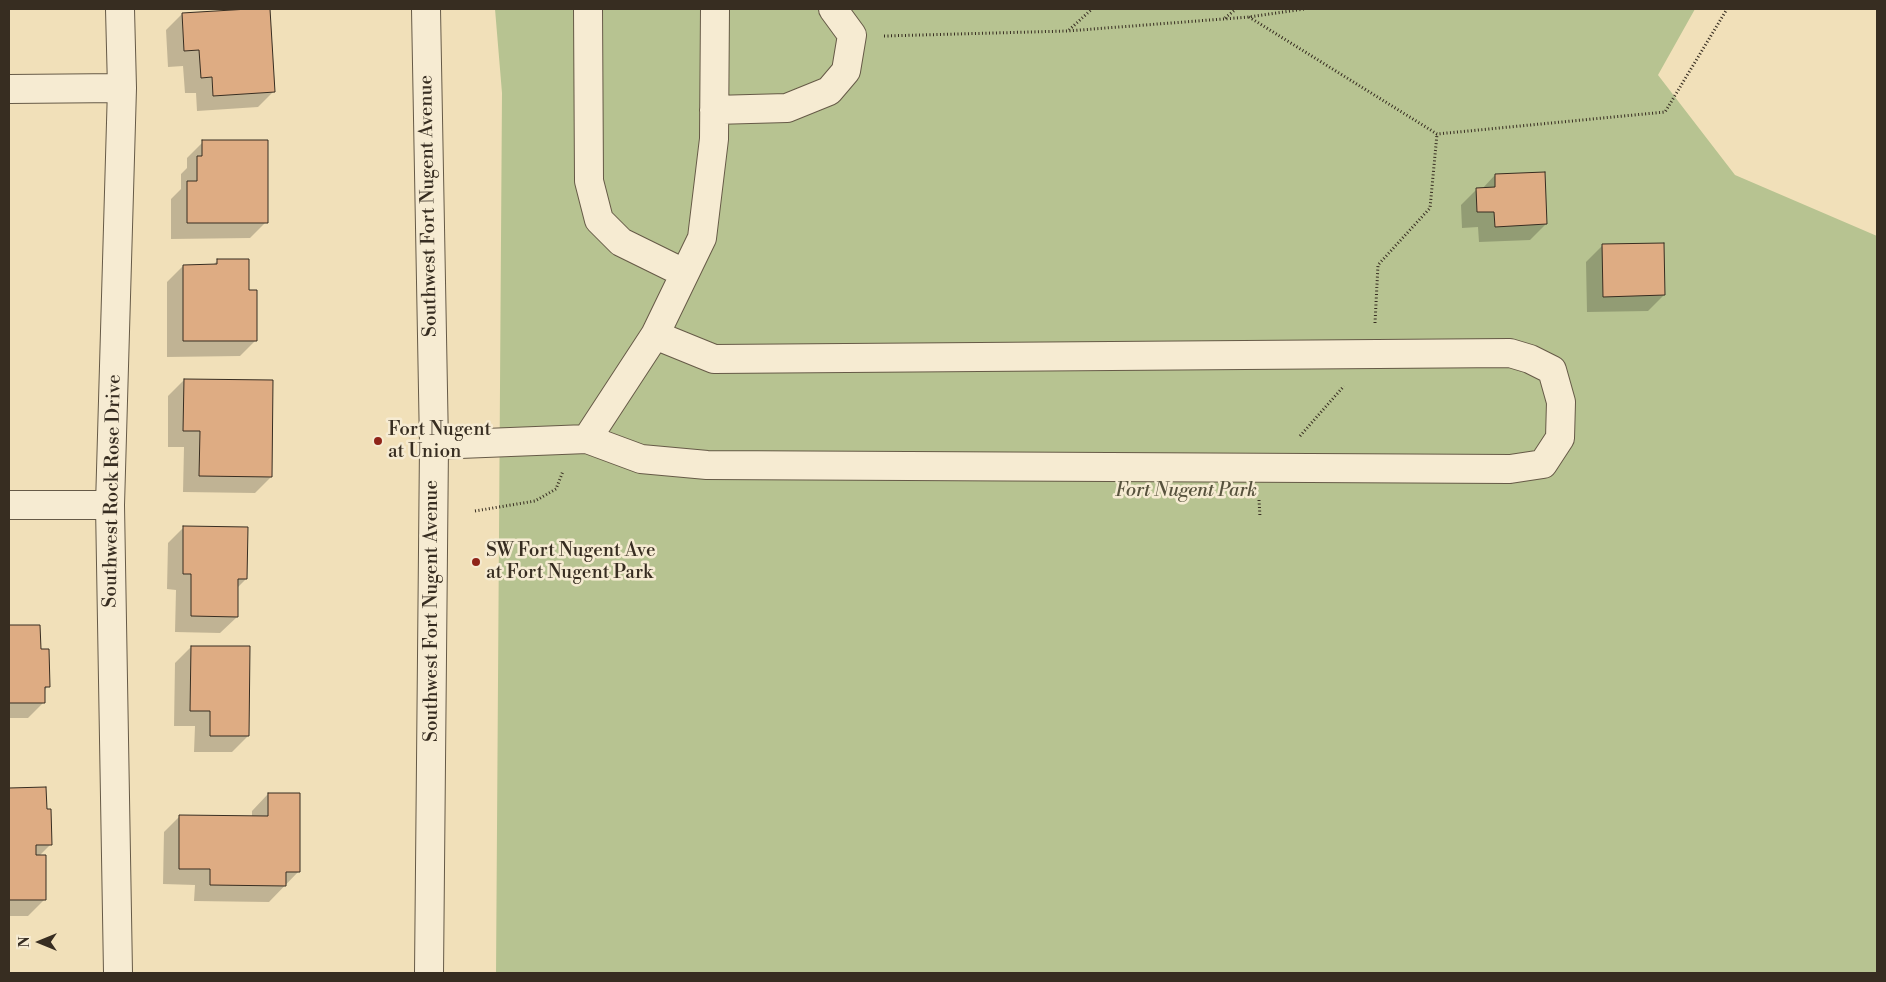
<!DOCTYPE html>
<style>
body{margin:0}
#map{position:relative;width:1886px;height:982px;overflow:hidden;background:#f1e0b9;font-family:"Libre Bodoni",serif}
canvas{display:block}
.frame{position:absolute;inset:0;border:10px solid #372d21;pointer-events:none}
.north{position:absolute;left:15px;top:917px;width:50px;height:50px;-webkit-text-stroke:4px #f6ebd2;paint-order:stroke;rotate:270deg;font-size:14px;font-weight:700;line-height:20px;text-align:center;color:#372d21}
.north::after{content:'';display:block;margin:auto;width:18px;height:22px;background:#372d21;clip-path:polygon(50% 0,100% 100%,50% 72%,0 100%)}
</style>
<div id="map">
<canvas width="1886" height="982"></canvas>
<div class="frame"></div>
<div class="north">N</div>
</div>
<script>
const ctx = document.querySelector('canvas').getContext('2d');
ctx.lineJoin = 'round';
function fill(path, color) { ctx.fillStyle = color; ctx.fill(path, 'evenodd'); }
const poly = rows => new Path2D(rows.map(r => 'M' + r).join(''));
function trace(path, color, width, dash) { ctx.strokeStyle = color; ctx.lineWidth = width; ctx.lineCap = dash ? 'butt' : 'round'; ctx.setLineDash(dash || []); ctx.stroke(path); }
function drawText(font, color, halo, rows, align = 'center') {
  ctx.font = font + ' "Libre Bodoni",serif'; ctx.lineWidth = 5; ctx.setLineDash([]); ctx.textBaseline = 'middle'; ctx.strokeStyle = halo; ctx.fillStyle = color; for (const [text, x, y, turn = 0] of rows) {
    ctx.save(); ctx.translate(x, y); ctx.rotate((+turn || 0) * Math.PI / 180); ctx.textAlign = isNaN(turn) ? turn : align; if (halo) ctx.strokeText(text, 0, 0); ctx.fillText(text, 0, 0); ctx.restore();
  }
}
fill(poly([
 [495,9,1695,9,1658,75,1735,175,1877,236,1877,973,496,973,502,93]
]), '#b7c391');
fill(poly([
 [269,9,274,91,258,107,197,111,196,93,185,93,183,66,168,67,166,30,182,14],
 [203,142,266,222,250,238,171,239,171,199,181,189,181,174,187,168,187,158],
 [1495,175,1546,224,1530,240,1479,242,1478,227,1462,228,1461,205,1477,189,1482,189],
 [1602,246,1664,295,1648,311,1587,312,1586,262],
 [218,260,247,291,256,340,240,356,167,357,167,282,183,266,212,266],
 [184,380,271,477,255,493,183,492,184,447,168,447,168,396],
 [184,527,246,579,237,588,237,617,220,633,175,632,176,590,167,589,168,543],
 [39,626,39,650,48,686,44,691,44,702,28,718,9,718,9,627],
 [191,647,248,736,232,752,194,752,195,726,174,726,175,663],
 [9,789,45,789,51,844,39,856,44,900,28,916,9,916],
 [268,794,299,871,269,902,194,901,195,885,163,884,164,832,180,816,252,817,252,811]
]), '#0003');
const building = poly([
 [249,9,270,9,275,92,213,96,212,77,201,78,199,50,184,51,182,13,249,9],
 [202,140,268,140,268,223,187,223,187,181,197,181,197,156,202,156,202,140],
 [1545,172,1547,224,1495,227,1494,212,1477,212,1476,188,1495,187,1495,174,1545,172],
 [1664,243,1665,295,1603,297,1602,244,1664,243],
 [217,259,249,259,249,290,257,290,257,341,183,341,183,265,217,264,217,259],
 [184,379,273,380,272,477,199,476,200,431,183,431,184,379],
 [183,526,248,527,247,579,238,579,238,617,191,616,191,574,183,574,183,526],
 [9,625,40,625,41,649,49,649,50,687,45,687,45,703,9,703,9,625],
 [191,646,250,646,249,736,210,736,210,711,190,711,191,646],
 [46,787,47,809,51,809,52,845,36,845,36,855,46,855,46,900,9,900,9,788,46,787],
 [268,793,300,793,300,872,286,872,286,886,210,885,210,869,179,869,179,815,268,816,268,793]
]);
fill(building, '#deac83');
trace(building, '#372d21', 1);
const minor = poly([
 [426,9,434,445,429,973],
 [588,9,589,181,599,220,621,242,684,273],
 [9,89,122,88],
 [714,110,787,108,829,91,846,71,852,35,833,9],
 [587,439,655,335],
 [434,445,587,439,641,459,707,465,1510,469,1543,464,1560,438,1561,402,1552,370,1530,359,1510,353,714,359,655,335,702,238,714,139,715,9],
 [9,505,110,505],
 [118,973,110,505,122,88,120,9]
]);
trace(minor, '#665a47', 30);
trace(poly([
 [1249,17,1437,134,1665,112,1727,9],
 [1225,18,1236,9],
 [1069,30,1092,9],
 [884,36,1067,31,1249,17,1304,9],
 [1375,323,1378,265,1430,208,1437,134],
 [1300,436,1344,386],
 [1259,500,1260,517],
 [475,511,535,501,556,489,563,471]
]), '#372d21', 3, [1, 2.5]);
trace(minor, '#f6ebd2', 28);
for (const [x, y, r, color] of [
 [378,441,5,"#8f2418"],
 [476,562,5,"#8f2418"]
]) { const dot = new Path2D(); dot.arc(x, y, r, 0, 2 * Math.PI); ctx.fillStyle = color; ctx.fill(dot); trace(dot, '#f6ebd2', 2); }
drawText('19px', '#372d21', '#f6ebd2', [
 ["Southwest Fort Nugent Avenue",429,206,-91],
 ["Southwest Rock Rose Drive",113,491,-89],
 ["Southwest Fort Nugent Avenue",432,611,-90]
]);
drawText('19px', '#372d21', '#f6ebd2', [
 ["Fort Nugent",388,430],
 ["at Union",388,452],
 ["SW Fort Nugent Ave",486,551],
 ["at Fort Nugent Park",486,573]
], 'left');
drawText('italic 19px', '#57523d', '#f6ebd2', [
 ["Fort Nugent Park",1186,491]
]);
</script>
